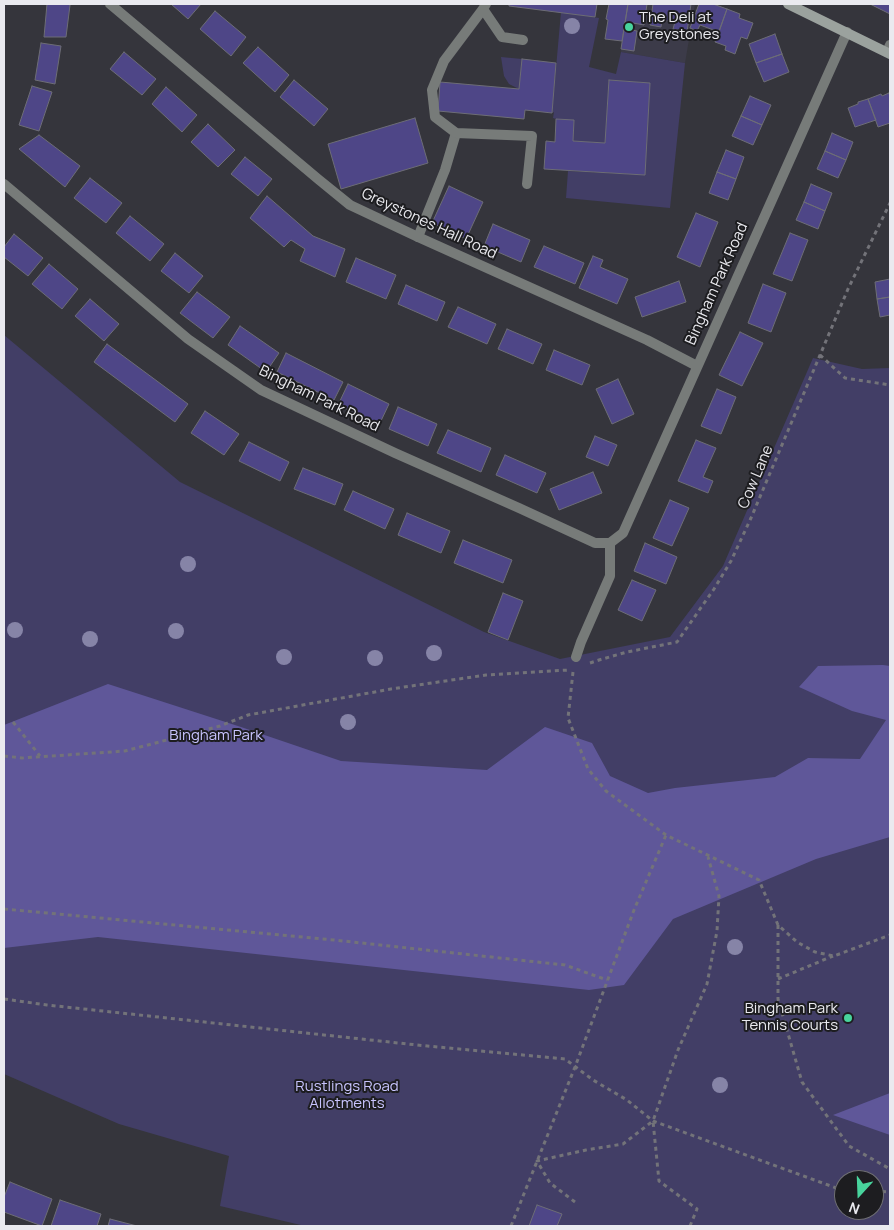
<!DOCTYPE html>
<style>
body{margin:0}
#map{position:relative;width:894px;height:1230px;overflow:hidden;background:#35353c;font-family:Manrope,sans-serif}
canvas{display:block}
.frame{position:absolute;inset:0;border:5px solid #eaeaef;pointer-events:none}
.north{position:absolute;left:834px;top:1170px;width:50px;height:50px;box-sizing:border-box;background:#1d1d20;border:1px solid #6f6f73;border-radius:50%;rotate:200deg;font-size:14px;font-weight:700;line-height:20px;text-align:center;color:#eaeaef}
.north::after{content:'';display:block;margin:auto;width:18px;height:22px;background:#48d49d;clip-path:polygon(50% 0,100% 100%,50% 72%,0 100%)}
</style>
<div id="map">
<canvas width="894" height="1230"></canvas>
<div class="frame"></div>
<div class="north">N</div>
</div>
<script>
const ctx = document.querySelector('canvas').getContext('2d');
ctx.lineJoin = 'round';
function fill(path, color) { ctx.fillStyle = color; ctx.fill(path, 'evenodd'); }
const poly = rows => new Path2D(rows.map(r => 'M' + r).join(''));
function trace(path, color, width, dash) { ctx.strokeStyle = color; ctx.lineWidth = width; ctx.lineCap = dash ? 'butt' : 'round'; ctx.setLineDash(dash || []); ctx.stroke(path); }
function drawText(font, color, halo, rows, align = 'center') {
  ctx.font = font + ' Manrope,sans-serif'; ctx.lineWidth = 4; ctx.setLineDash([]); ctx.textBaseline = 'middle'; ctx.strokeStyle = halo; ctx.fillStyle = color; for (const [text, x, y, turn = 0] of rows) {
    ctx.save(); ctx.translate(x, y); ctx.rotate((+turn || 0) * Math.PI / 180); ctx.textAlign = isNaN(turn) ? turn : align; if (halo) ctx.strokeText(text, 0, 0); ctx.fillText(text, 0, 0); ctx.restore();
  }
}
fill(poly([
 [628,4,695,4,685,63,621,52]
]), '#3c3b49');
fill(poly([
 [561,12,599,18,589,67,616,74,621,52,685,63,670,208,566,198,568,171,645,175,650,83,609,80,605,143,573,141,574,120,556,119,553,118,554,112,552,113],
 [501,57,522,59,519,89,509,84,504,76],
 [4,335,180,482,484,632,560,659,670,637,723,566,813,358,862,369,890,368,890,1226,305,1226,220,1206,229,1156,119,1124,4,1074],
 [844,1180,874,1180,874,1210,844,1210]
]), '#423e66');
fill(poly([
 [883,665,890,666,890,837,816,859,673,919,624,985,589,990,98,937,4,948,4,725,108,684,241,727,341,761,487,770,545,727,592,743,610,776,648,793,675,788,775,777,808,758,860,759,886,720,852,711,799,687,818,666],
 [890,1093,890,1135,833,1115]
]), '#5f5799');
const building = poly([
 [47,4,68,4,70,5,66,37,44,37,47,4],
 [171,4,201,4,188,19,171,4],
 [509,4,597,4,595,17,509,6,509,4],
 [609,4,628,4,622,41,605,39,608,20,606,19,609,4],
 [628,4,647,4,644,25,633,23,632,30,637,31,634,51,621,49,628,4],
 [653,4,691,4,687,32,673,29,675,22,662,20,661,27,650,25,653,4],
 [699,4,713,4,727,9,719,32,700,25,697,31,690,28,699,4],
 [870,4,890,4,890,14,870,4],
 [727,9,740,14,739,18,753,23,747,39,741,37,735,54,725,50,726,46,715,42,727,9],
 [215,11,246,37,231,56,200,29,215,11],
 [775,34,782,54,756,63,749,44,775,34],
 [41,43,61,46,55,84,35,80,41,43],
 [258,47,289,75,275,92,243,63,258,47],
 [124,52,156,79,142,95,110,69,124,52],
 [782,54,789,72,764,82,756,63,782,54],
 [522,59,556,63,552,113,525,110,524,119,438,111,440,82,519,89,522,59],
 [294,80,328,109,314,126,280,97,294,80],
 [609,80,650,83,645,175,544,169,546,141,555,142,556,119,574,120,573,141,605,143,609,80],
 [32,86,52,92,39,131,19,125,32,86],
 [166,87,197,115,182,132,152,104,166,87],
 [889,93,890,97,890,123,878,127,868,99,881,94,882,96,889,93],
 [750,96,771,105,762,125,741,116,750,96],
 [868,99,876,120,855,127,848,108,858,104,858,102,868,99],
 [741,116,762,125,753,145,732,136,741,116],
 [415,118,428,163,341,189,328,144,415,118],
 [208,124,235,150,218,167,191,142,208,124],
 [832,133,853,142,846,160,825,151,832,133],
 [39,135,80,166,65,187,19,149,39,135],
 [726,150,744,157,736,179,717,172,726,150],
 [825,151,846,160,838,178,817,169,825,151],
 [245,157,272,179,258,196,231,174,245,157],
 [717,172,736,179,728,200,709,193,717,172],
 [90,178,122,203,106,223,74,198,90,178],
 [811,184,832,193,825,211,804,202,811,184],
 [449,186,483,202,466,239,432,223,449,186],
 [267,196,313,236,345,249,335,277,300,261,305,249,291,240,284,247,250,218,267,196],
 [804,202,825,211,818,229,796,220,804,202],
 [696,213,718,222,700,267,677,257,696,213],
 [130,216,164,244,150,261,116,233,130,216],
 [493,224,530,240,521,262,484,246,493,224],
 [790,233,808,240,792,281,773,274,790,233],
 [14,234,43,258,28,276,4,257,4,247,14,234],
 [544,246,584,263,575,284,534,267,544,246],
 [175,253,203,276,189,293,161,271,175,253],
 [593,256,603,260,600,267,628,279,617,304,579,288,593,256],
 [356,258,396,275,386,299,346,282,356,258],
 [49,264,78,289,62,309,32,284,49,264],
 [890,279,890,297,877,299,875,282,890,279],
 [679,281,686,302,642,317,635,297,679,281],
 [763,284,786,293,771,332,748,323,763,284],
 [406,285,445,302,437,321,398,304,406,285],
 [197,292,230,317,213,338,180,313,197,292],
 [890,297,890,315,880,317,877,299,890,297],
 [90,299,119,324,104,341,75,316,90,299],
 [458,307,496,324,487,344,448,327,458,307],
 [240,326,279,353,266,372,228,345,240,326],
 [507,329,542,344,533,364,498,349,507,329],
 [740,332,763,343,742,386,719,375,740,332],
 [107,344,188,404,175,422,94,362,107,344],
 [554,350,590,365,582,385,546,370,554,350],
 [286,353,343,382,334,400,277,372,286,353],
 [618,379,634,414,612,424,596,389,618,379],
 [348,384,389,404,379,425,338,405,348,384],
 [717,389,736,397,721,434,701,426,717,389],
 [398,407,437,424,428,446,389,429,398,407],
 [205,411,239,434,224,455,191,433,205,411],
 [448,430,491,448,481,472,437,453,448,430],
 [595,436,617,445,608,466,586,457,595,436],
 [696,440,716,448,703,477,713,481,708,493,678,481,696,440],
 [249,442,289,462,280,481,239,461,249,442],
 [505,455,546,473,537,493,496,475,505,455],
 [303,468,343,484,335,505,294,489,303,468],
 [593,472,602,493,559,510,550,489,593,472],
 [353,491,394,509,385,529,344,510,353,491],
 [670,500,689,508,672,546,653,538,670,500],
 [407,513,450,531,441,553,398,535,407,513],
 [463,540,512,560,503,583,454,563,463,540],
 [645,543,677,557,666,584,634,571,645,543],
 [632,580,656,590,642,621,618,610,632,580],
 [503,593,523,601,508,640,488,632,503,593],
 [10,1182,52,1199,42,1226,4,1212,4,1197,10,1182],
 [60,1200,101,1214,97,1226,51,1226,60,1200],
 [537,1205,562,1214,557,1226,529,1226,537,1205],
 [110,1219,137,1226,108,1226,110,1219]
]);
fill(building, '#4e4687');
trace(building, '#6d6d76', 1);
trace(poly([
 [820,355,845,378,890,385],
 [590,663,599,660,627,652,677,642,714,589,731,561,751,518,848,289,890,203],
 [573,672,568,718,588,769,606,791,666,835,759,880,778,925,797,942,815,952,834,956,890,935],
 [13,722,40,756],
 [4,756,22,758,125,751,220,726,248,715,391,689,486,675,569,670],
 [4,909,334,940,565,965,607,980],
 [778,925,778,999,802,1082,849,1146,890,1169],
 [778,979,833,956],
 [4,999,47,1005,417,1045,565,1059,593,1080,627,1100,653,1121,839,1189,844,1189],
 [874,1191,890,1192],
 [575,1202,550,1183,537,1161,586,1150,623,1144,653,1121],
 [511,1226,575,1067,634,910,666,835],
 [690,1226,697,1209,659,1181,653,1121,678,1050,707,984,717,931,719,896,708,857]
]), '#737379', 3, [4, 4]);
trace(poly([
 [887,52,890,45],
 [418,237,445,170,456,133]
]), '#777b79', 10);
trace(poly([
 [110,4,318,179,350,205,418,237,647,340,697,366],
 [486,4,483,9,444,61,432,90,435,117,456,133,532,136,527,184],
 [483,9,502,37,523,40],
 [4,184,188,339,261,390,395,453,519,508,595,543,610,543],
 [576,657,581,642,610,576,610,543,623,533,847,32]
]), '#777b79', 10);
trace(poly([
 [788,4,890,54]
]), '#9ba29e', 10);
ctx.fillStyle = '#8684a7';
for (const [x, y] of [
 [572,26],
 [188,564],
 [15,630],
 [176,631],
 [90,639],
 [434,653],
 [284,657],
 [375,658],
 [348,722],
 [735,947],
 [720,1085]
]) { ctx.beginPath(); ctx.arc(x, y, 8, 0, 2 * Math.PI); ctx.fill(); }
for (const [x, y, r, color] of [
 [629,27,5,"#48d49d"],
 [848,1018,5,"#48d49d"]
]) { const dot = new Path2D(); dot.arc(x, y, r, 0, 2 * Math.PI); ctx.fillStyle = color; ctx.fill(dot); trace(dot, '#1d1d20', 2); }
drawText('15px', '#eaeaef', '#1d1d20', [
 ["The Deli at",639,18],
 ["Greystones",639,35],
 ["Bingham Park",838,1009,"right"],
 ["Tennis Courts",838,1026,"right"]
], 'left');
drawText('15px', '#eaeaef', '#1d1d20', [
 ["Greystones Hall Road",429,224,25],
 ["Bingham Park Road",717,284,-66],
 ["Bingham Park Road",319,399,26],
 ["Cow Lane",756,477,-67]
]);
drawText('15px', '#c8c4fe', '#1d1d20', [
 ["Bingham Park",216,736],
 ["Rustlings Road",347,1087],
 ["Allotments",347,1104]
]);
</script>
